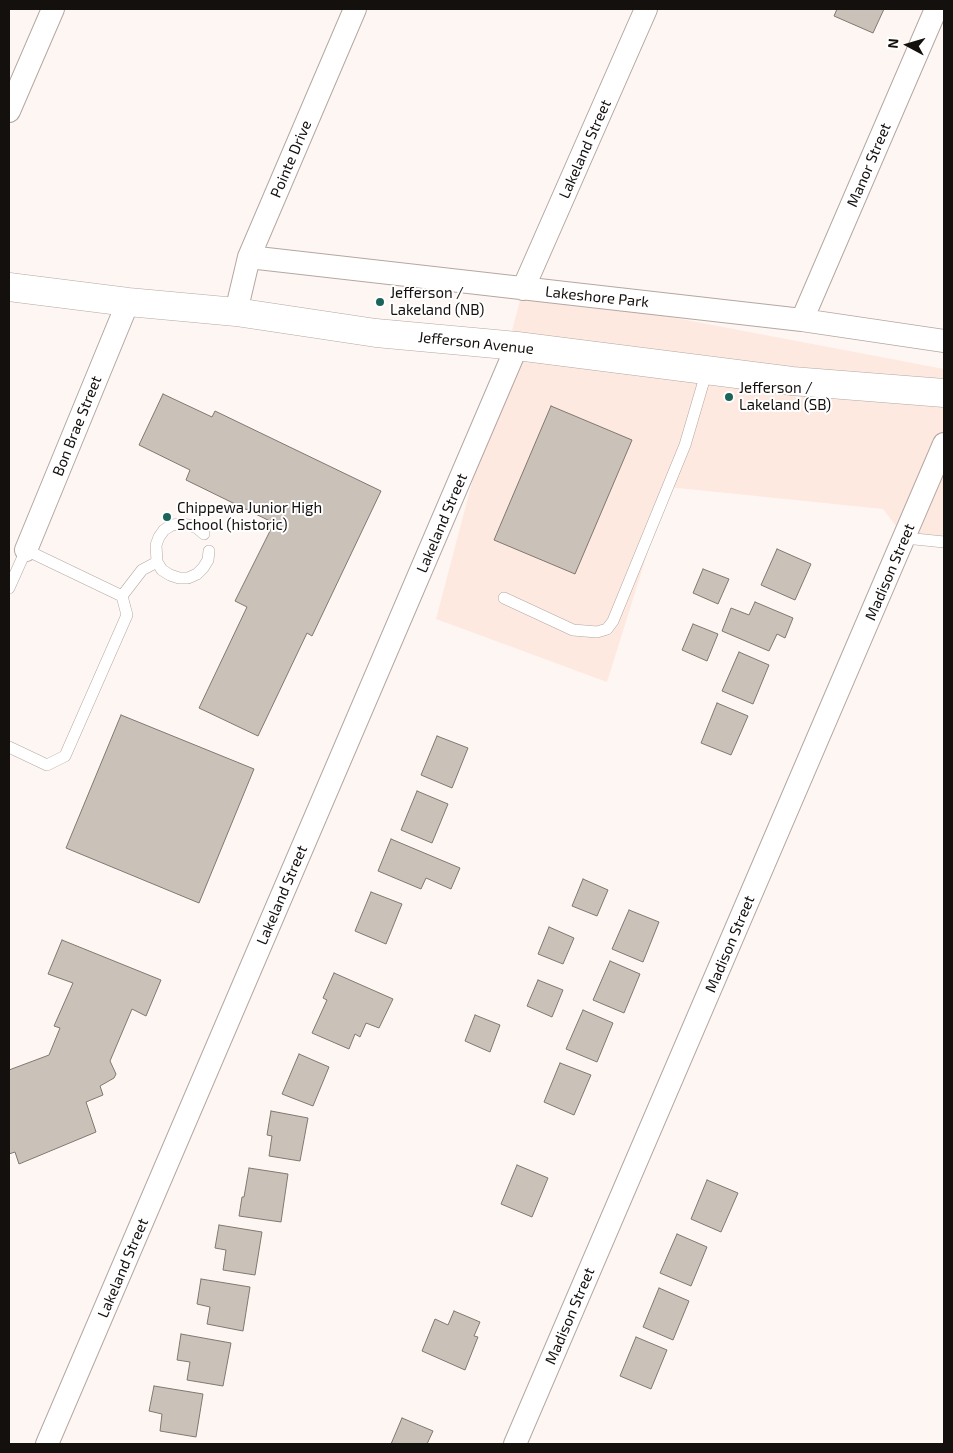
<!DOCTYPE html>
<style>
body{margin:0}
#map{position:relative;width:953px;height:1453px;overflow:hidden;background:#fef6f3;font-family:"Exo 2",sans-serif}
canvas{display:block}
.frame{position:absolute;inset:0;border:10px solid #14100e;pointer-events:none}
.north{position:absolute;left:883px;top:20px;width:50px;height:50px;-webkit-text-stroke:4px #fff;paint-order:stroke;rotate:276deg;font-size:14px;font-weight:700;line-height:20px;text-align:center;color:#14100e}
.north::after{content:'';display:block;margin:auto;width:18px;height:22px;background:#14100e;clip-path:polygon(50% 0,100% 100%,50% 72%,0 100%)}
</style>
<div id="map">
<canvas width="953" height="1453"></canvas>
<div class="frame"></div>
<div class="north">N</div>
</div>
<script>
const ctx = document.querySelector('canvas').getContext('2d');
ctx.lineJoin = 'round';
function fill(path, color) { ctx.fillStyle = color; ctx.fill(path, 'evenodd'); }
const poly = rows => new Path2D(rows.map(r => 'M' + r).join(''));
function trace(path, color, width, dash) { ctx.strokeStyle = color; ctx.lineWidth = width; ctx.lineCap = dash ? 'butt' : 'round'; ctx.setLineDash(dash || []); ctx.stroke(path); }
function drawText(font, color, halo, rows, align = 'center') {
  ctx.font = font + ' "Exo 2",sans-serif'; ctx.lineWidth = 4; ctx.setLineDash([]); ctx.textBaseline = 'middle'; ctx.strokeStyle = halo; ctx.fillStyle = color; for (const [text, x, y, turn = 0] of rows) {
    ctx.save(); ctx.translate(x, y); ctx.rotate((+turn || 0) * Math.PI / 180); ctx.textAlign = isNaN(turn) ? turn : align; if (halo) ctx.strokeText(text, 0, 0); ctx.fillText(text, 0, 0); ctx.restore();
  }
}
fill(poly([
 [523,289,944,369,944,541,905,538,883,509,668,487,607,682,436,619]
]), '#fee9e0');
const building = poly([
 [837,9,884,9,873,33,834,16,837,9],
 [163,394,212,417,215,411,381,491,312,636,307,633,258,736,199,708,247,607,235,601,274,523,186,480,190,470,139,445,163,394],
 [551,406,632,440,575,574,494,540,551,406],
 [777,549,811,564,795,600,761,585,777,549],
 [703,569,729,579,718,604,693,593,703,569],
 [755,602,793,618,785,638,777,634,769,651,722,631,731,608,749,615,755,602],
 [693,624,718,634,707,661,682,650,693,624],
 [739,652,769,665,753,704,722,691,739,652],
 [717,703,748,716,731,755,701,743,717,703],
 [121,715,254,769,199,903,66,848,121,715],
 [437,736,468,748,452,788,421,775,437,736],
 [417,791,448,804,432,843,401,830,417,791],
 [391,839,460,868,451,889,426,878,421,889,378,871,391,839],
 [583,879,608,890,597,916,572,906,583,879],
 [371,892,402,904,386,944,355,931,371,892],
 [629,910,659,922,643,962,612,949,629,910],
 [549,927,574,938,563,964,538,954,549,927],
 [62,940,161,980,146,1016,132,1009,110,1061,116,1074,114,1078,100,1086,103,1095,86,1102,96,1132,19,1164,15,1152,9,1154,9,1070,49,1055,60,1028,54,1026,73,983,48,974,62,940],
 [610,961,640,974,624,1013,593,1000,610,961],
 [334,973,393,999,379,1028,366,1023,360,1037,355,1034,349,1049,312,1033,327,1000,323,998,334,973],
 [538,980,563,990,552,1017,527,1006,538,980],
 [583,1010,613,1023,597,1062,566,1049,583,1010],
 [475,1015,500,1025,490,1052,465,1041,475,1015],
 [299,1054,329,1067,313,1106,282,1094,299,1054],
 [560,1063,591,1075,574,1115,544,1102,560,1063],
 [271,1111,308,1118,300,1161,269,1156,272,1136,267,1135,271,1111],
 [517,1165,548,1178,532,1217,501,1204,517,1165],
 [249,1168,288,1174,281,1222,239,1216,242,1197,244,1197,249,1168],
 [707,1180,738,1193,721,1232,691,1219,707,1180],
 [219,1225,262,1232,255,1275,223,1270,226,1250,215,1248,219,1225],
 [677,1234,707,1247,691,1286,660,1273,677,1234],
 [201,1279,250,1287,243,1331,207,1324,210,1307,197,1304,201,1279],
 [659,1288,689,1301,673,1340,643,1327,659,1288],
 [454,1311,480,1322,474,1336,478,1337,465,1370,422,1351,435,1319,448,1325,454,1311],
 [181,1334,231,1343,223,1386,187,1380,190,1362,177,1360,181,1334],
 [636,1337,667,1350,651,1389,620,1376,636,1337],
 [154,1386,203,1394,196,1437,160,1431,162,1414,149,1411,154,1386],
 [402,1418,433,1431,427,1444,391,1444,402,1418]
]);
fill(building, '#cac1b8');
trace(building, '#807870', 1);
const service = poly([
 [204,534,197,528,189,525,181,524,172,525,164,530,159,537,156,545,157,562,162,570,170,575,179,578,188,578,197,574,203,568,208,560,209,551],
 [905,538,944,542],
 [9,588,26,550,122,596,127,615,65,756,47,765,9,747],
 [122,596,142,570,157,562],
 [504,598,573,630,597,632,607,629,613,621,685,445,707,370]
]);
const minor = poly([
 [9,111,53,9],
 [249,257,802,320,944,341],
 [523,289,646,9],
 [236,312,249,257,355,9],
 [802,320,936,9],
 [26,550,128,302],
 [47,1444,517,346],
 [515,1444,944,444]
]);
const secondary = poly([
 [9,287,128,302,236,312,376,333,517,346,792,381,944,393]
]);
trace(service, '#b4a7a2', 12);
trace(minor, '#b4a7a2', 24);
trace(secondary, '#b4a7a2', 29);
trace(service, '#fff', 11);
trace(minor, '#fff', 22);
trace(secondary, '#fff', 28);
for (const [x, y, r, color] of [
 [380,302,5,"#1a645a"],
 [729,397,5,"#1a645a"],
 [167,517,5,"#1a645a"]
]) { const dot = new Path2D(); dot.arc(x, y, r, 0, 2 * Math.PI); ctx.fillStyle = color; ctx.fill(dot); trace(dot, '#fff', 2); }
drawText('15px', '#14100e', '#fff', [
 ["Lakeland Street",585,149,-66],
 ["Pointe Drive",291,159,-67],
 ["Manor Street",869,165,-67],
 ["Lakeshore Park",597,297,6],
 ["Jefferson Avenue",476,343,6],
 ["Bon Brae Street",77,426,-68],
 ["Lakeland Street",442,523,-67],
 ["Madison Street",890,572,-67],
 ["Lakeland Street",282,895,-67],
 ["Madison Street",730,944,-67],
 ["Lakeland Street",123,1268,-67],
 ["Madison Street",570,1316,-67]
]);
drawText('15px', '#14100e', '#fff', [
 ["Jefferson /",390,293],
 ["Lakeland (NB)",390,310],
 ["Jefferson /",739,388],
 ["Lakeland (SB)",739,405],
 ["Chippewa Junior High",177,508],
 ["School (historic)",177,525]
], 'left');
</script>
